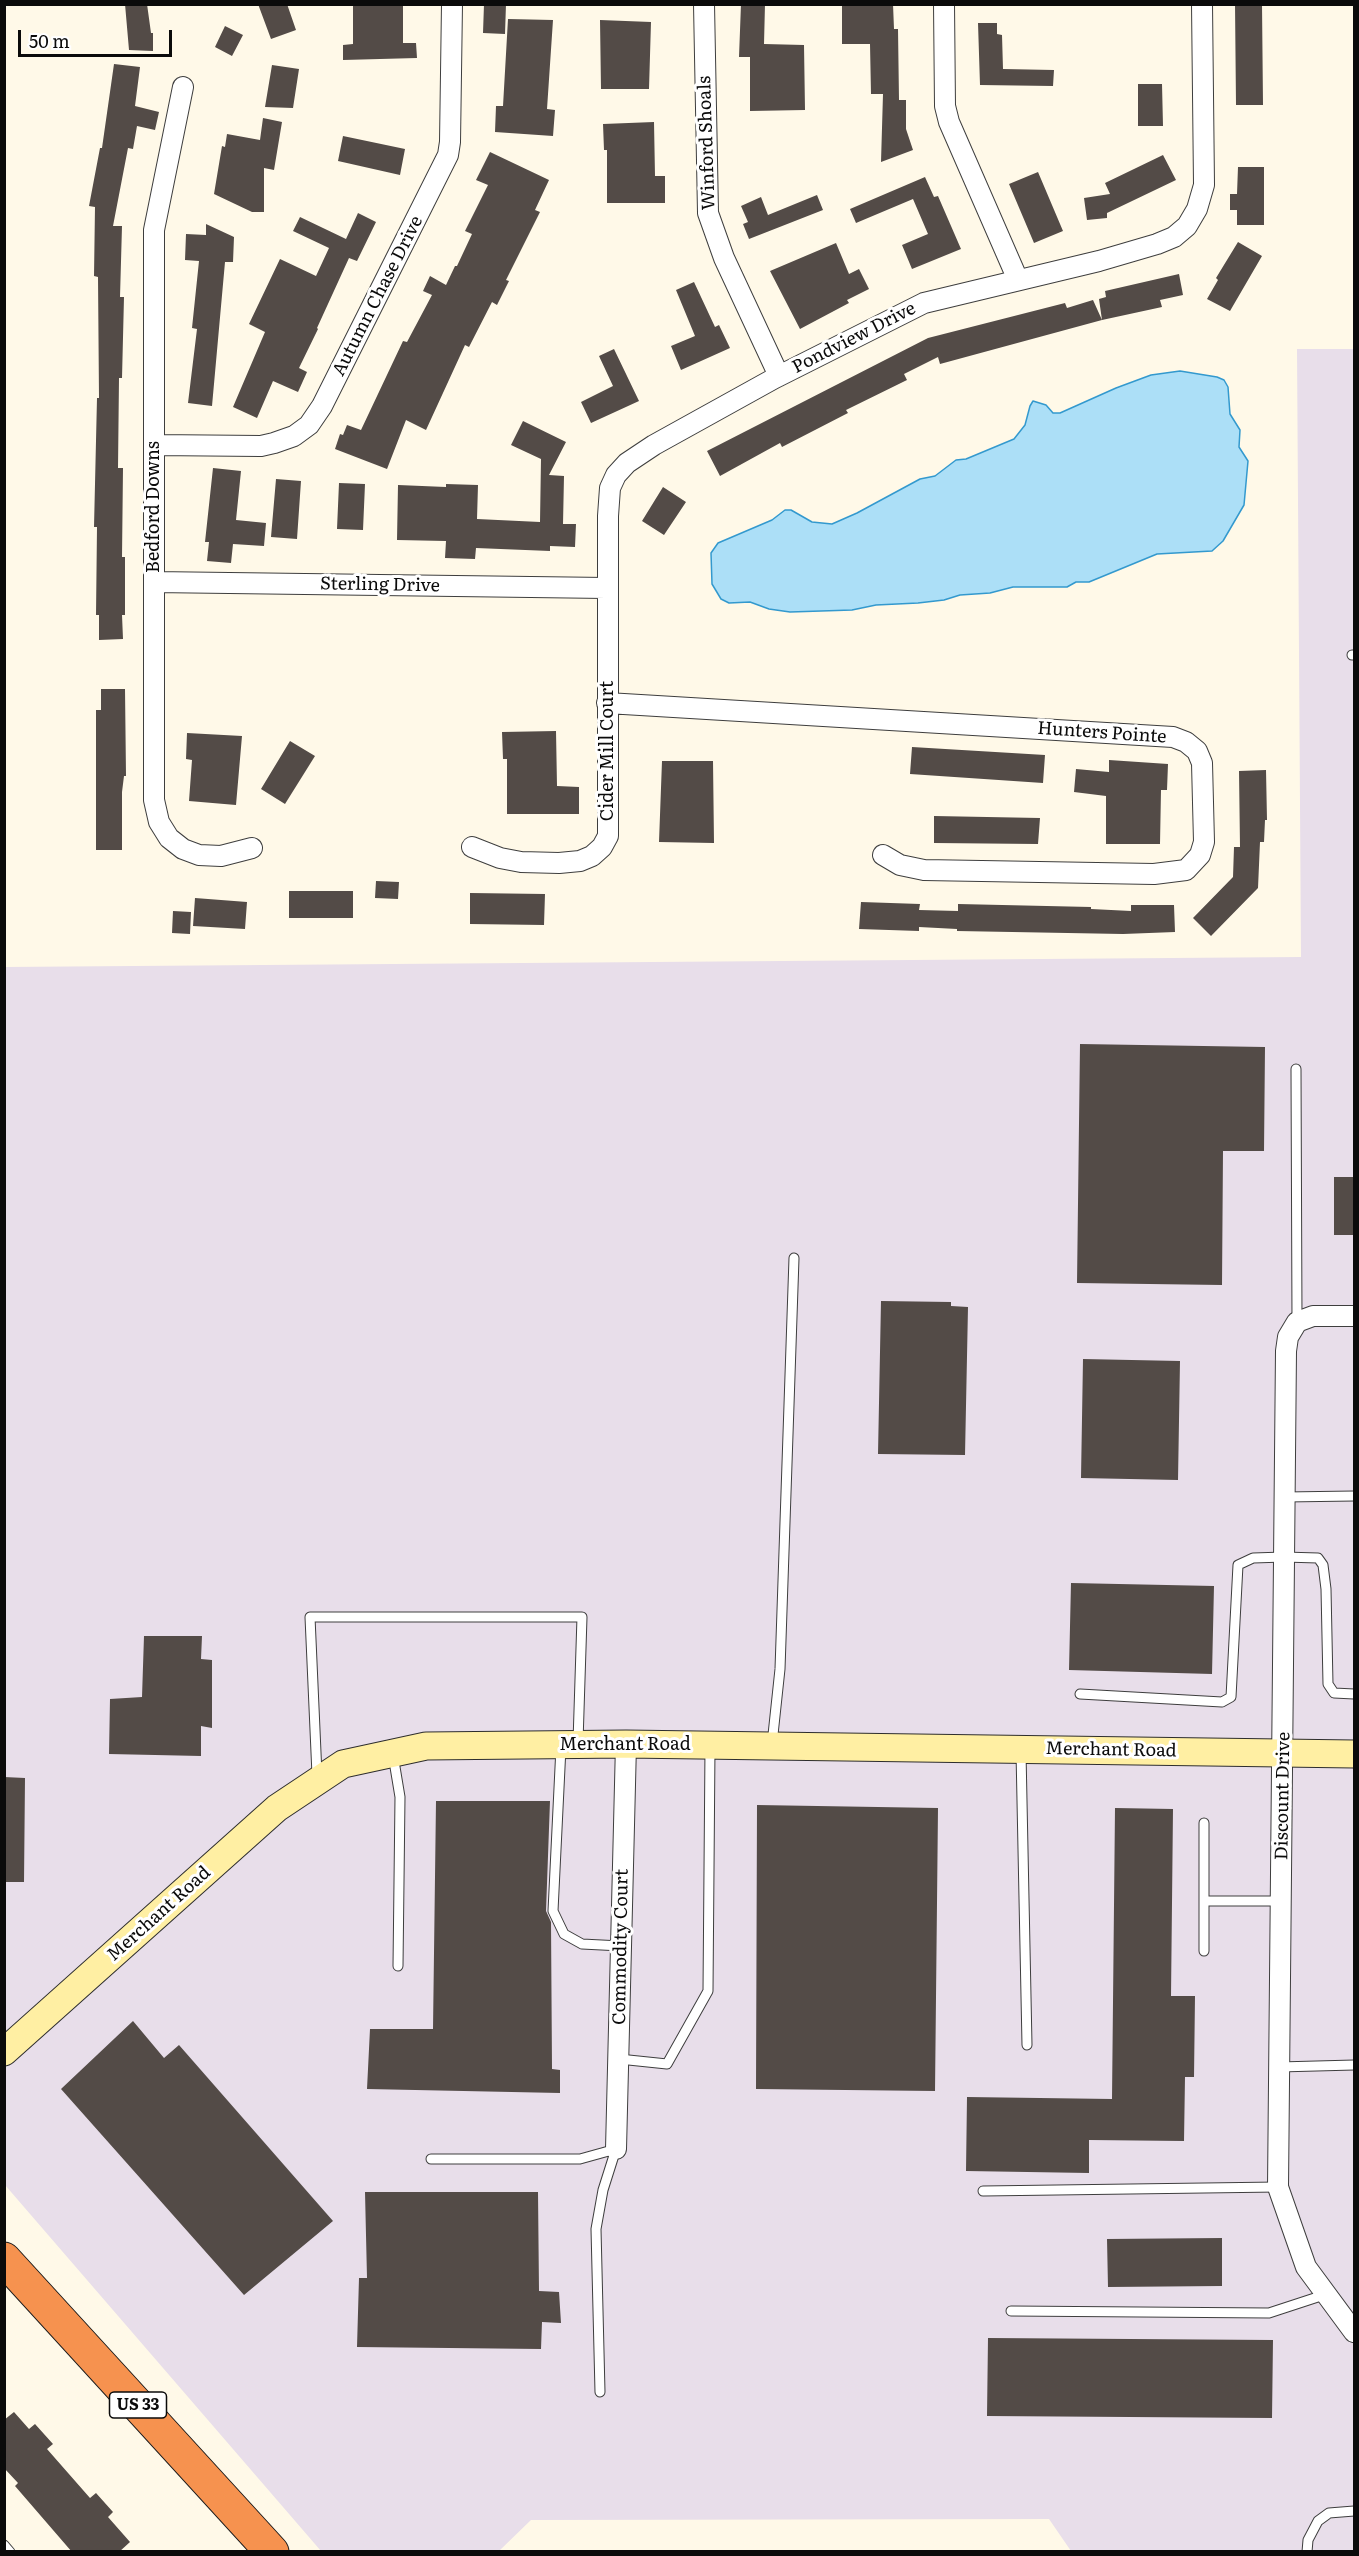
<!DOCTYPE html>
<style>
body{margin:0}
#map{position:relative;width:1359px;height:2556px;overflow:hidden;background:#fff9e8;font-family:Literata,serif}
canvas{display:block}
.frame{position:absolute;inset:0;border:6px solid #0b0b0b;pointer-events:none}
.scale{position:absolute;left:18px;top:30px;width:154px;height:27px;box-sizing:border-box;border:3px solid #0b0b0b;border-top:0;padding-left:8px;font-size:18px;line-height:21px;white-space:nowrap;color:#0b0b0b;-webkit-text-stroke:4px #fff;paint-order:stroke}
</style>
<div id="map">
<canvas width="1359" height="2556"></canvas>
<div class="frame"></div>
<div class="scale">50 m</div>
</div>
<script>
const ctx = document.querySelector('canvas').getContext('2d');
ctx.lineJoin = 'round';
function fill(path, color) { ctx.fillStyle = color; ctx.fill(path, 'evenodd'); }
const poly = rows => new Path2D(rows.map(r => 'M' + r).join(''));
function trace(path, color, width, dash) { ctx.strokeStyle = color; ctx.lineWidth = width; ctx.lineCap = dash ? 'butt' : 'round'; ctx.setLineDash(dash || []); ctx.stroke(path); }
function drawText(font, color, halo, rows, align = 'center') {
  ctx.font = font + ' Literata,serif'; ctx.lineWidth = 6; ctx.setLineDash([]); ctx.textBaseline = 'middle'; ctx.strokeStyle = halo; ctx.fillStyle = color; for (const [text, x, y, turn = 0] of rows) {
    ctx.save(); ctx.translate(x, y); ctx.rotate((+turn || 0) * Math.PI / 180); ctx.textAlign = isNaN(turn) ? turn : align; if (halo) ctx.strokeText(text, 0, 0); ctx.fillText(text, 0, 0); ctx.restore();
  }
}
fill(poly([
 [1297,349,1354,349,1354,2551,1071,2551,1049,2519,531,2520,499,2551,321,2551,5,2185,4,967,1301,957]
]), '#e8deea');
const water = poly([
 [1180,371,1217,377,1224,380,1228,387,1230,414,1240,430,1239,447,1248,461,1244,505,1223,541,1212,551,1157,554,1089,582,1076,582,1067,587,1013,587,990,593,960,595,944,600,918,603,876,605,852,610,790,612,769,609,750,602,729,603,721,599,712,584,711,553,718,543,772,520,785,510,791,510,812,522,832,524,857,513,920,479,935,476,956,460,966,459,1014,439,1025,425,1030,406,1033,401,1046,405,1053,413,1060,413,1116,388,1151,375,1180,371]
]);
fill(water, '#acdff7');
trace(water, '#3399ce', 1.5);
fill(poly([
 [125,4,147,4,151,33,153,33,153,51,129,50],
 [258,4,287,4,296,30,271,39],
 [353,4,403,4,403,43,416,43,417,58,343,60,343,45,353,44],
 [484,4,506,4,505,34,483,33],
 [741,4,765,4,764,44,804,45,805,110,750,111,750,57,739,57],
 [842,4,893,4,894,29,898,29,899,100,906,100,906,129,913,150,881,162,883,94,871,94,870,44,842,44],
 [1235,4,1262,4,1263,105,1236,105],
 [508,19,553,20,547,109,555,110,553,136,495,132,496,106,503,106],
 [600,20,651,22,649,89,601,89],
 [978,23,997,23,997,34,1002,35,1003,69,1054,70,1053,86,980,85],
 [225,26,243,35,232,56,215,47],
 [114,64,140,67,135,106,159,112,155,130,137,126,133,149,128,148,113,226,122,226,120,297,124,297,122,378,119,378,118,468,123,468,122,557,125,557,125,615,122,615,123,639,99,640,99,615,96,615,97,527,94,527,97,398,99,398,98,277,94,276,95,207,89,206,100,148,102,148],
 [272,65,299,69,293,108,265,107],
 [1138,84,1162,84,1163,126,1138,126],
 [263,118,282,122,274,170,264,168,264,212,252,212,214,194,222,146,225,147,227,134,260,140],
 [654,122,655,176,665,176,665,203,607,203,607,150,604,150,603,124],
 [343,136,405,149,400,175,338,161],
 [490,152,549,180,535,210,540,212,506,280,509,281,497,305,492,302,469,347,465,345,426,430,406,420,387,469,335,449,340,434,343,435,347,425,361,430,403,341,407,342,432,295,423,291,430,276,446,285,455,266,457,266,472,234,465,231,488,185,476,180],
 [1163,155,1176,180,1107,213,1107,218,1087,220,1084,198,1110,194,1105,183],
 [1238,167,1264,167,1264,225,1237,225,1237,210,1230,210,1230,194,1237,194],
 [1038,172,1063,231,1034,243,1009,184],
 [925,177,934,197,938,196,961,249,912,269,902,245,928,234,913,199,856,223,850,209],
 [817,195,823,210,749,239,743,224,748,222,741,206,761,197,768,215],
 [358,213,376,222,357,261,349,258,317,328,318,329,299,368,307,372,298,392,273,381,257,418,233,407,265,332,249,324,280,259,316,276,329,248,293,231,300,217,346,239],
 [206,224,234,237,233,262,225,262,212,406,188,403,197,329,192,328,199,261,185,260,186,234,206,235],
 [1238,242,1262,256,1230,311,1207,299,1218,280,1216,278],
 [836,243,849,274,859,269,869,289,847,300,849,303,800,329,770,271],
 [1179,274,1183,295,1160,300,1162,307,1102,320,1099,299,1106,297,1105,291],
 [694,282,715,327,719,325,730,348,681,370,671,346,695,336,676,290],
 [1093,300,1102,320,940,364,938,357,904,374,907,380,846,410,848,413,782,447,780,443,720,476,707,451,928,338,1065,303,1067,308],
 [614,349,639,401,591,423,581,402,613,386,599,356],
 [523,421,566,442,549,475,564,476,563,524,576,524,575,547,550,546,550,551,476,548,475,559,445,558,446,541,397,540,398,485,446,487,446,484,478,485,477,519,540,522,541,459,511,445],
 [213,468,241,471,236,520,266,523,264,546,233,544,231,563,207,561,209,542,205,542],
 [276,479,301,481,297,539,271,537],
 [339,483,365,484,363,530,337,529],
 [663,487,686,502,664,535,642,521],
 [101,689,125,689,126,776,124,776,122,792,122,850,96,850,96,710,101,710],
 [556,731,557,786,579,787,579,814,507,814,507,759,503,759,502,732],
 [187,733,242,736,236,805,189,801,192,760,186,759],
 [290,741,315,756,285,804,261,789],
 [912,747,1045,755,1043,783,910,774],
 [1109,760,1168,764,1167,790,1161,790,1160,844,1106,844,1106,796,1074,792,1076,769,1109,772],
 [662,761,713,761,714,843,659,842],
 [1266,770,1267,820,1265,820,1264,842,1260,842,1258,888,1211,936,1193,918,1233,877,1234,847,1240,847,1239,771],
 [934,816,1040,818,1038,844,934,843],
 [376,881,399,882,398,899,375,898],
 [289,891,353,891,353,918,289,918],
 [470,893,545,894,544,925,470,924],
 [195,898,247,902,245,929,193,926],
 [861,902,920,904,919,910,958,911,958,904,1091,907,1091,909,1131,911,1131,905,1174,905,1175,932,1123,934,957,931,957,929,919,927,919,931,859,929],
 [173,911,191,912,190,934,172,933],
 [1080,1044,1265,1047,1264,1151,1223,1151,1222,1285,1077,1283],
 [1334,1177,1354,1177,1354,1235,1334,1235],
 [881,1301,951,1302,951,1306,968,1307,965,1455,878,1454],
 [1083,1359,1180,1361,1178,1480,1081,1478],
 [1071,1583,1214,1586,1212,1674,1069,1670],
 [144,1636,202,1636,201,1659,212,1660,212,1728,201,1726,201,1756,109,1754,110,1699,142,1697],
 [4,1777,25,1778,24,1882,4,1882],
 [436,1801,550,1801,546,1911,551,1922,552,2069,560,2070,560,2093,367,2089,370,2029,433,2029],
 [757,1805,938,1808,935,2091,756,2089],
 [1115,1808,1173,1809,1171,1996,1195,1996,1194,2077,1185,2077,1184,2141,1089,2140,1089,2173,966,2171,967,2097,1112,2099],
 [133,2021,164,2058,179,2045,333,2221,244,2295,61,2089],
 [365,2192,538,2192,539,2291,559,2292,561,2323,542,2322,541,2349,357,2347,359,2278,367,2278],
 [1222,2238,1222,2286,1108,2287,1107,2239],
 [988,2338,1273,2340,1272,2418,987,2416],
 [14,2412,29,2429,35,2424,53,2444,47,2449,90,2498,96,2493,113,2512,108,2517,130,2542,119,2552,72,2552,15,2486,18,2483,4,2468,4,2420]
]), '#534b47');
const lane = poly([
 [1352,655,1354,655],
 [1296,1069,1297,1322],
 [1285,1497,1354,1496],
 [1080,1694,1222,1702,1231,1697,1238,1565,1253,1558,1284,1557,1318,1558,1323,1565,1326,1589,1328,1684,1334,1693,1354,1694],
 [772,1744,780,1669,794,1258],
 [561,1747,553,1911,564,1934,582,1944,621,1946],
 [1021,1752,1027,2045],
 [393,1755,400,1797,398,1966],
 [317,1775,310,1617,582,1617,578,1742],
 [1204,1823,1204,1901,1281,1901],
 [1204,1901,1204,1951],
 [619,2059,667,2064,708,1991,710,1748],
 [1279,2067,1354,2065],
 [431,2159,580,2159,616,2149],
 [983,2191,1278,2187],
 [1011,2311,1269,2313,1327,2294],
 [600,2392,596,2229,603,2190,616,2149],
 [4,2545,10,2552],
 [1307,2552,1308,2540,1318,2521,1329,2513,1354,2511]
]);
const street = poly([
 [704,4,708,213,724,258,779,376],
 [944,4,945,106,949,122,1018,280],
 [183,87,154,230,154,800,159,822,169,838,183,849,199,855,221,856,252,848],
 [154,445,261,446,274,443,294,436,309,425,322,406,448,155,450,142,452,4],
 [154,582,606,588],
 [607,703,1173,737,1186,742,1197,751,1202,763,1204,842,1200,855,1186,870,1154,874,924,870,900,865,883,855],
 [472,847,500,858,521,862,559,863,580,861,592,856,602,847,608,836,608,516,610,488,616,475,627,463,654,445,775,378,924,303,1099,261,1157,244,1174,237,1187,226,1197,209,1204,185,1202,4],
 [1354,1316,1313,1316,1297,1322,1288,1337,1286,1351,1278,2187,1306,2267,1354,2332],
 [616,2149,626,1744]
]);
const secondary = poly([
 [4,2052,277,1808,343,1764,426,1746,626,1744,1354,1754]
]);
const highway = poly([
 [4,2259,272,2552]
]);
trace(lane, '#3e3e3e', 11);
trace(street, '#3e3e3e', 22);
trace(secondary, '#2d2d2d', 29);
trace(highway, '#1c1c1c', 35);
trace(lane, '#fff', 9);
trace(street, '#fff', 20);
trace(secondary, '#ffefa3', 27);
trace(highway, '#f6924f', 33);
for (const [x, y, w] of [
 [138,2405,57]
]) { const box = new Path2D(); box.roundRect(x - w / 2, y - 13, w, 26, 4.5); ctx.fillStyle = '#fff'; ctx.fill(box); trace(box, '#0b0b0b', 1.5); }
drawText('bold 16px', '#0b0b0b', null, [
 ["US 33",138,2405]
]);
drawText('18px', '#0b0b0b', '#fff', [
 ["Winford Shoals",707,143,-92],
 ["Autumn Chase Drive",378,296,-63],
 ["Pondview Drive",854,338,-27],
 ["Bedford Downs",154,507,-90],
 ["Sterling Drive",380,585,1],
 ["Hunters Pointe",1102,733,4],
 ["Cider Mill Court",608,751,-90],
 ["Merchant Road",625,1745],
 ["Merchant Road",1111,1750,1],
 ["Discount Drive",1283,1796,-89],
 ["Merchant Road",159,1914,-42],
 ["Commodity Court",621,1947,-89]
]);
</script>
